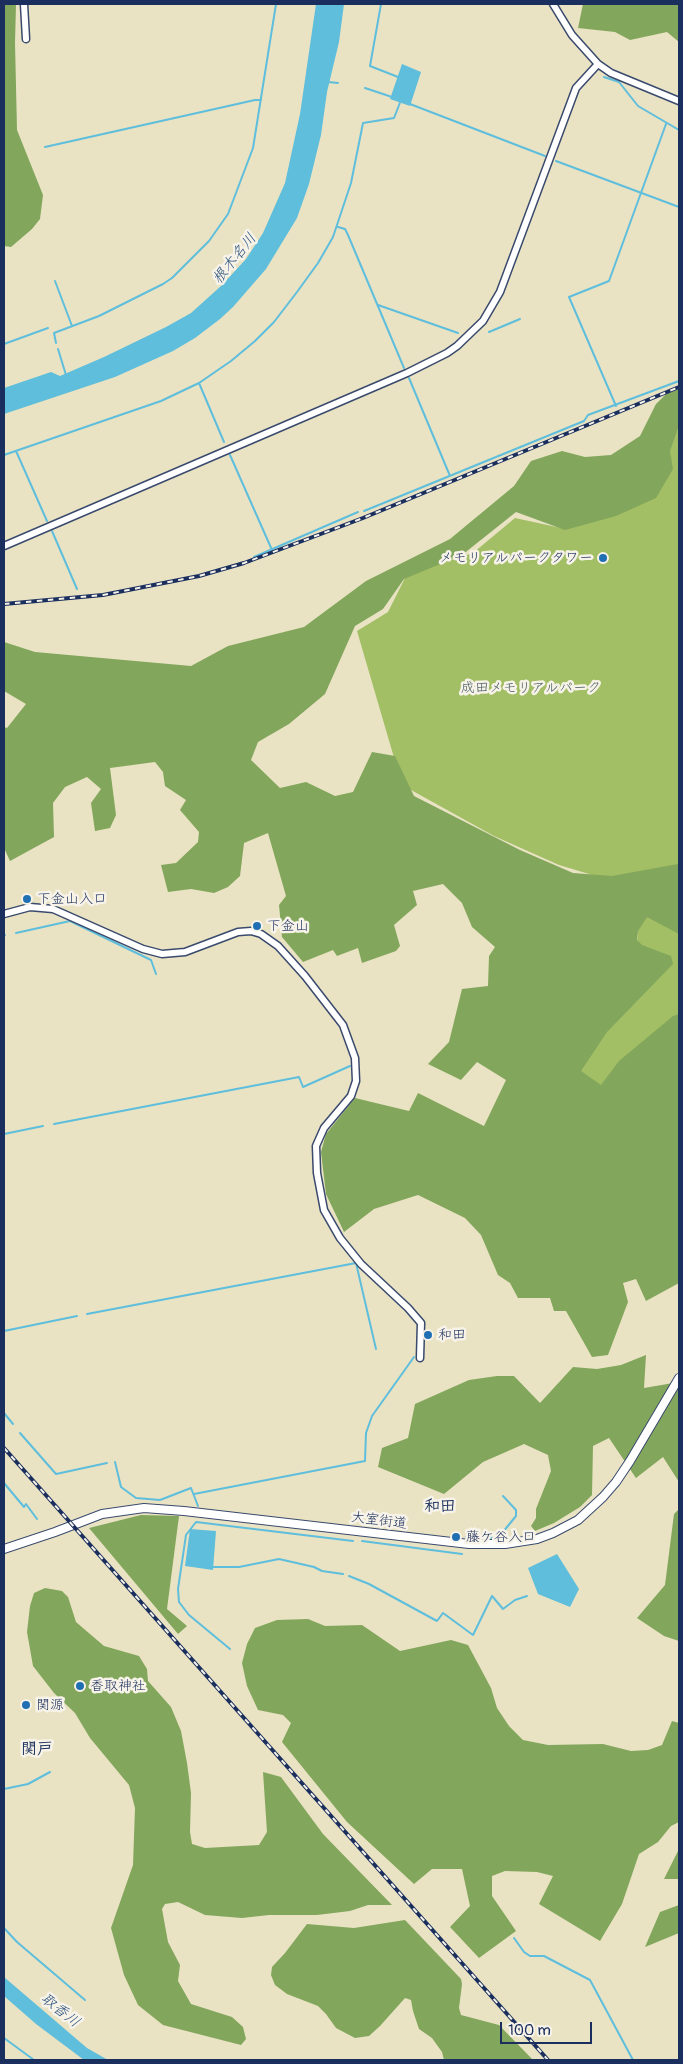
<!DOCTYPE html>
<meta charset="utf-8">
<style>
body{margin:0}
#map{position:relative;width:683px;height:2064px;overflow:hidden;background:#e9e3c4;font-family:Pangolin,sans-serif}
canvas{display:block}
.frame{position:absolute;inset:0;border:5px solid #1b2f5e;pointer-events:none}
.scale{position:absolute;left:500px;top:2022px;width:92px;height:22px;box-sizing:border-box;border:2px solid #1b2f5e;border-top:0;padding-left:6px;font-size:15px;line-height:18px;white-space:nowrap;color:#1b2f5e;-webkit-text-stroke:4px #f7f3e8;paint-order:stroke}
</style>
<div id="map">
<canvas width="683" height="2064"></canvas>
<div class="frame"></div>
<div class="scale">100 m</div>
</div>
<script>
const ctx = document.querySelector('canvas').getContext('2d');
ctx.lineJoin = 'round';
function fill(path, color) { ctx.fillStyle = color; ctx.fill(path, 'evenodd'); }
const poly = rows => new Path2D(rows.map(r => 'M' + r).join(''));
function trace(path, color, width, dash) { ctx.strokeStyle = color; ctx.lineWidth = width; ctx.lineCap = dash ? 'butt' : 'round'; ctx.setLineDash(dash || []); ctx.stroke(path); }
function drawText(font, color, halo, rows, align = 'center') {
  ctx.font = font + ' Pangolin,"Klee One",sans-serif'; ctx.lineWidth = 5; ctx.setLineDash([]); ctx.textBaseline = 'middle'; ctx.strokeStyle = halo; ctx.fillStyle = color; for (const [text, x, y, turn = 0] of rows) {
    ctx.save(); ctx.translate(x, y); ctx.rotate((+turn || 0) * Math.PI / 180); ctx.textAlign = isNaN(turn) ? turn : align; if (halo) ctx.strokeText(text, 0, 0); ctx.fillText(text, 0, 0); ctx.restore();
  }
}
fill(poly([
 [679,401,679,1058,567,1098,637,946,639,910,609,880,559,865,494,836,402,785,357,631,388,612,407,574,473,553,515,518,566,529,651,498,663,441]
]), '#a3bf66');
fill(poly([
 [4,4,16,4,15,43,17,130,43,195,40,219,32,229,11,247,4,246],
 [583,4,679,4,679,42,667,32,630,40,615,32,578,28],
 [679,389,679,425,670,451,673,469,656,498,616,516,565,530,516,512,462,555,404,579,383,609,355,626,325,694,289,724,258,742,251,760,280,788,306,782,335,796,353,792,372,752,395,756,414,796,520,850,573,873,612,876,678,864,679,934,647,917,638,931,637,940,642,945,671,956,673,964,607,1032,581,1071,601,1085,619,1061,673,1016,679,1014,679,1283,646,1301,636,1279,623,1283,628,1302,608,1355,592,1357,566,1311,554,1311,550,1298,518,1298,510,1283,498,1275,481,1235,465,1218,418,1195,374,1209,344,1232,326,1194,321,1152,326,1134,355,1098,409,1111,418,1093,484,1126,506,1080,477,1062,461,1080,428,1064,449,1042,462,989,488,986,489,956,495,947,472,927,462,903,443,884,413,891,417,905,394,925,400,946,396,951,362,963,358,948,337,956,333,950,303,962,282,937,279,905,286,896,268,833,244,843,240,876,228,887,214,893,191,889,168,892,161,865,176,863,198,842,199,832,180,810,186,800,165,786,163,772,155,762,110,768,116,815,110,828,95,831,91,803,101,789,87,777,65,787,53,803,54,837,10,861,4,848,4,727,7,728,26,704,4,691,4,642,35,652,191,666,228,646,304,627,366,581,450,539,514,486,531,461,562,451,585,457,611,455,640,436,656,404,666,394],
 [646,1355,644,1388,679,1382,679,1482,663,1457,636,1478,609,1438,593,1446,592,1495,580,1507,554,1523,535,1531,531,1526,536,1518,536,1509,551,1471,548,1455,524,1444,483,1462,444,1494,378,1467,382,1448,408,1438,415,1404,469,1380,497,1376,514,1376,540,1403,573,1367,597,1369,621,1365],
 [679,1509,679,1641,664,1636,637,1618,665,1585,674,1514],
 [141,1515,179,1516,167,1609,187,1626,178,1634,89,1528],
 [45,1588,62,1591,68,1597,76,1622,104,1646,139,1656,147,1669,148,1681,171,1707,181,1731,187,1763,191,1793,190,1832,192,1844,205,1848,259,1845,267,1832,263,1772,274,1775,281,1777,323,1834,392,1905,368,1905,350,1911,317,1915,269,1915,242,1918,205,1915,178,1902,165,1904,162,1909,168,1942,180,1965,178,1981,191,2004,232,2017,243,2027,246,2039,241,2045,163,2025,138,2005,124,1975,111,1928,133,1865,135,1808,129,1785,90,1738,75,1713,54,1693,33,1666,27,1632,30,1606,34,1593],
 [308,1619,325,1626,362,1625,400,1651,451,1640,468,1645,491,1688,497,1708,509,1726,523,1740,548,1745,603,1744,631,1751,648,1750,662,1745,672,1721,679,1723,679,1822,671,1826,658,1842,639,1854,622,1904,600,1941,539,1904,553,1876,537,1872,505,1871,492,1876,492,1896,516,1931,479,1958,450,1927,470,1906,462,1869,432,1869,414,1884,347,1822,282,1742,291,1723,283,1715,258,1710,247,1686,242,1663,247,1644,255,1628,277,1620],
 [679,1849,679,1879,664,1879],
 [679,1905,679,1933,645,1947,660,1912],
 [405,1920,461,1979,462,1984,459,2008,461,2015,499,2025,533,2060,444,2060,442,2052,432,2038,419,2029,413,2011,411,2000,405,1998,380,2026,369,2036,355,2038,336,2028,326,2014,318,2006,287,1994,275,1985,271,1975,272,1967,285,1953,307,1924,354,1928]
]), '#82a65b');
fill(poly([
 [316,4,344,4,339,42,327,92,321,135,309,184,297,218,266,269,233,307,220,319,195,338,173,351,115,377,4,414,4,388,51,372,60,376,104,357,166,327,191,313,221,286,246,259,263,233,285,183,300,114],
 [402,64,421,72,410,106,390,99],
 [190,1529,216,1531,213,1570,185,1566],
 [557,1554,579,1589,570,1607,538,1594,528,1568],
 [4,1977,87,2048,108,2060,84,2060,36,2024,4,1996]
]), '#5ebedc');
trace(poly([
 [381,4,370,66,398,77],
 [604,77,619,82,638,106,679,130],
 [328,82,338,83],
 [365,88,392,97],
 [410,104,545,156],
 [45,147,255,100,261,100],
 [556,161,679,207],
 [338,227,345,229,348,235,404,368],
 [55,281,72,326],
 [378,305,458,333],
 [489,332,520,319],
 [56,343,54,333,99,316,163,284,172,278,209,241,228,214,253,148,276,4],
 [4,344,48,328],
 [58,349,66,375],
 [409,378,450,476],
 [199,383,224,442],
 [616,406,569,297,609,281,666,124],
 [16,451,47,521],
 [4,455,161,401,199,383,231,361,255,341,274,322,297,292,318,263,333,237,351,183,363,123,394,118,401,100],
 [230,455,272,550],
 [364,511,584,421,588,415,679,381],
 [52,531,77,589],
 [254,557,358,512],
 [16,933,70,921,151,960,156,974],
 [4,935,5,935],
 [54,1124,299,1077,303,1087,350,1066],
 [4,1134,43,1126],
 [87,1314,356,1263,376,1349],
 [4,1331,77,1316],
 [4,1413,13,1424],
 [20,1433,56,1474,107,1463],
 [115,1462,121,1487,136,1498,160,1500,191,1488,198,1506],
 [4,1483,24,1507,26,1504,37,1519],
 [194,1494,365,1461,366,1433,372,1416,414,1357],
 [364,1517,397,1516],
 [466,1537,498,1538,516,1516,516,1510,503,1496],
 [362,1541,462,1554],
 [213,1567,239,1567,279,1559,314,1567,322,1571,343,1574],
 [349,1576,369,1584,437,1621,443,1613,473,1635,492,1596,503,1609,515,1600,527,1596],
 [230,1649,189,1615,179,1602,178,1589,186,1535,196,1522,353,1541],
 [4,1789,28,1784,50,1772],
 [4,1928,17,1942,85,2000],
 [514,1938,524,1952,530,1956,544,1956,590,1980,633,2060],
 [4,2038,34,2060]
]), '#5ebedc', 2);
const tertiary = poly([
 [24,4,26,39],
 [553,4,572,35,598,64,611,73,679,101],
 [4,546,407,373,447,353,457,346,483,321,500,292,576,88,598,64],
 [4,914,30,907,53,909,143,949,162,954,185,952,238,932,251,931,261,934,278,946,305,976,343,1025,355,1058,356,1081,351,1096,324,1128,316,1146,317,1173,324,1210,340,1238,361,1264,408,1308,421,1323,420,1358]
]);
const primary = poly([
 [4,1549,55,1532,102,1514,144,1508,184,1511,469,1544,505,1544,537,1539,553,1533,578,1520,603,1497,616,1482,630,1461,679,1378]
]);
trace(tertiary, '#3a4a6d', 9);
trace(primary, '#3a4a6d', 10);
trace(tertiary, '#fff', 6);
trace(primary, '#fff', 8);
const rail = poly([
 [4,604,103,595,199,576,244,563,363,518,679,387],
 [4,1448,548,2060]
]);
trace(rail, '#1b2f5e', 4);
trace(rail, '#f7f3e8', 2, [5.5]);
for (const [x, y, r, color] of [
 [603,558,5,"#1f6fb2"],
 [27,899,5,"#1f6fb2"],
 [257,926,5,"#1f6fb2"],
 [428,1335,5,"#1f6fb2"],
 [456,1537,5,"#1f6fb2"],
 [80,1686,5,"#1f6fb2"],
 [26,1705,5,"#1f6fb2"]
]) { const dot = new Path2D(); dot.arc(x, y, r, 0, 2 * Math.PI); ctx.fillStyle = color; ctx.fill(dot); trace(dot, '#f7f3e8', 2); }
drawText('14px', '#1b2f5e', '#f7f3e8', [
 ["メモリアルパークタワー",593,558,"right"],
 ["下金山入口",37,899],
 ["下金山",267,926],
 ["和田",438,1335],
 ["藤ケ谷入口",466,1537],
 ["香取神社",90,1686],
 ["関源",36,1705]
], 'left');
drawText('14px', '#445a60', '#f7f3e8', [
 ["成田メモリアルパーク",531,688]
]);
drawText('14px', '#1b2f5e', '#f7f3e8', [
 ["大室街道",379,1521,7]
]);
drawText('italic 15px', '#2c537e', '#f7f3e8', [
 ["根木名川",235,259,-51],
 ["取香川",60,2011,38]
]);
drawText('bold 16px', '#1b2f5e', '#f7f3e8', [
 ["和田",440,1507],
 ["関戸",37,1750]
]);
</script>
